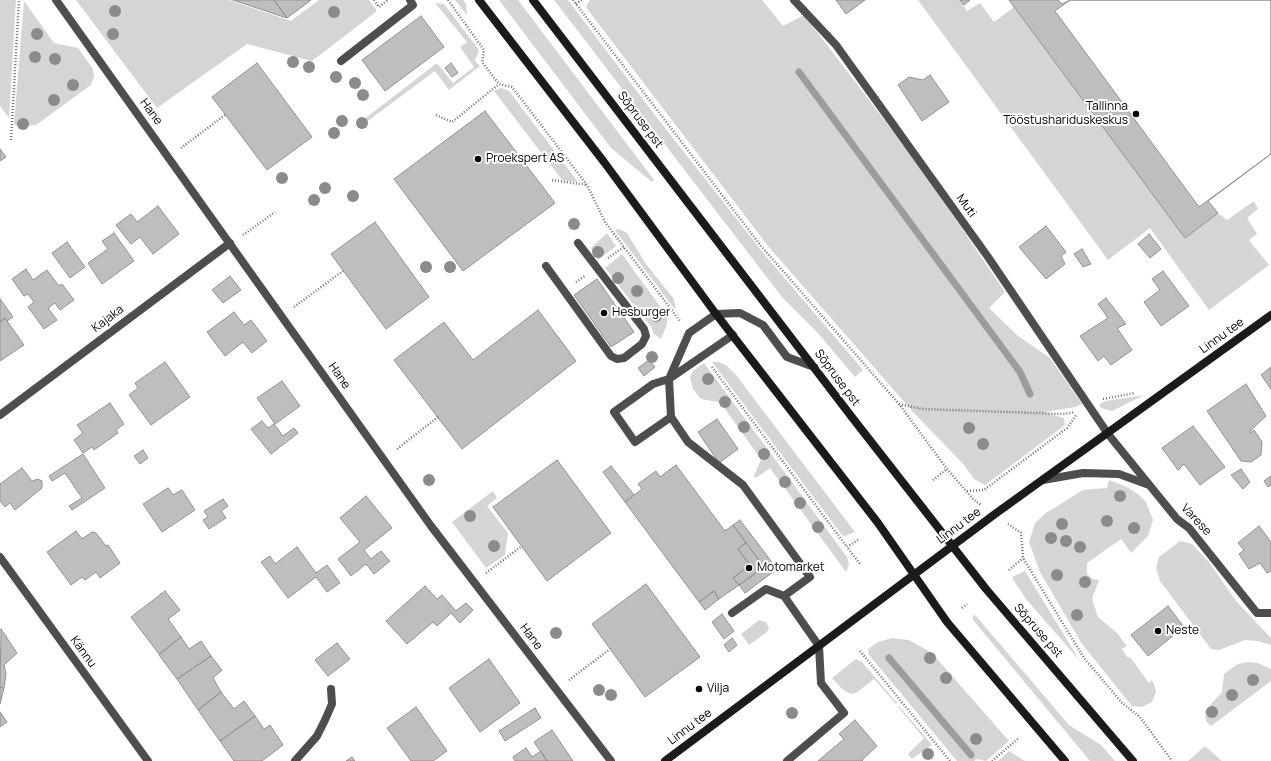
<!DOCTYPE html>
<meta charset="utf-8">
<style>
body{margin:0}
canvas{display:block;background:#fff}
</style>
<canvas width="1271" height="761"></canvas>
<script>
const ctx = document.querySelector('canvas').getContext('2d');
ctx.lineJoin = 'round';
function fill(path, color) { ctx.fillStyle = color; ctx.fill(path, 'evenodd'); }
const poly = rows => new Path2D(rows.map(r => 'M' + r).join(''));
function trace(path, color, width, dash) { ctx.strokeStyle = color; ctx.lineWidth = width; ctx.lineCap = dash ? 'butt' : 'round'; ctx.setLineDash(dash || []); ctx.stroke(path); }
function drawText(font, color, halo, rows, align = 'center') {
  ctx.font = font + ' Manrope,sans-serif'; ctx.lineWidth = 4; ctx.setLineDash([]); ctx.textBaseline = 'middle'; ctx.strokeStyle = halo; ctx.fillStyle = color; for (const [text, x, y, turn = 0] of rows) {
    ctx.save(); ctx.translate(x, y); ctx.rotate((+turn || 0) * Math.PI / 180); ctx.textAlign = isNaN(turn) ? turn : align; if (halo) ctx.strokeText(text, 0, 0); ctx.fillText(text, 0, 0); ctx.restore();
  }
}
fill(poly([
 [0,0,16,0,9,118,0,106],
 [76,0,229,0,291,21,319,0,369,0,377,11,312,61,247,44,157,108],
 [455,0,463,0,466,4,467,15],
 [499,0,518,0,654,180,652,182,611,148],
 [554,0,568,0,651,110,764,254,863,370,855,377,816,331,782,297],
 [590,0,762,0,783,26,804,15,918,164,1005,292,989,308,1018,336,1050,358,1082,404,1075,407,1044,412,1064,418,1065,425,985,485,974,479,964,465,913,412,768,246,588,10,586,6],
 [918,0,960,0,967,11,980,3,994,22,1014,7,1185,237,1218,213,1227,220,1254,201,1258,209,1247,218,1257,234,1249,240,1269,265,1209,310,1150,228,1108,260],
 [24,1,54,43,78,48,93,69,94,76,91,85,36,125,20,127,14,124],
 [435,3,444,4,479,50,475,61,480,66,449,90,435,71,365,123,363,120,437,63,453,83,474,67,460,47,467,42],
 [501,88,509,91,578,182,562,180,494,91],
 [619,229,627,233,646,264,674,299,676,311,615,230],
 [607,233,616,246,598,260,591,248],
 [622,254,667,316,667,324,661,339,653,333,652,328,605,268],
 [712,362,719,362,726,365,736,375,855,532,845,536,842,535],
 [704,363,847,557,849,564,846,572,770,468,756,478,754,476,761,459,722,405,718,402,701,399,693,389,690,377,693,371],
 [1144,395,1112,411,1101,408,1099,404,1106,401],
 [1109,480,1127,487,1138,494,1146,502,1153,520,1148,536,1131,553,1121,539,1087,563,1087,574,1093,579,1099,580,1092,599,1098,617,1117,633,1127,646,1122,649,1128,658,1130,657,1149,683,1152,680,1155,687,1156,692,1152,702,1142,707,1132,706,1082,644,1040,572,1029,542,1035,523,1046,513,1083,490,1107,488],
 [493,491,497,498,487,506,508,533,507,540,505,555,486,568,452,522],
 [1180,541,1192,544,1209,562,1236,601,1271,638,1271,645,1258,641,1245,640,1219,650,1211,649,1160,581,1156,568,1159,557],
 [1025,571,1080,661,1026,599,1014,581,1012,577],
 [973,615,976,616,1069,725,1101,745,1115,761,1090,761,973,620],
 [759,620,766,622,769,628,767,632,749,645,741,634],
 [892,638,909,640,932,653,1009,741,986,761,977,759,974,761,957,761,869,655,868,649,878,642],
 [856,659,862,662,897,703,896,704,874,679,856,693,851,694,843,690,832,678],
 [1248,662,1258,663,1271,669,1271,681,1211,726,1206,721,1205,711,1222,692,1224,674,1238,664],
 [899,706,932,745,912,759,908,754,924,738,898,707],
 [1205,746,1222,761,1188,761,1189,760],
 [1009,751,1025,761,998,761]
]), '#d5d5d5');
trace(poly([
 [799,72,1020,372,1030,394],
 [889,658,971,755]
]), '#9c9c9c', 7);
const building = poly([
 [233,0,274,0,287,18,233,0],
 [274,0,311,0,287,18,274,0],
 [836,0,865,0,846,14,836,0],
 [960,0,970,0,964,5,960,0],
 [1009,0,1058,0,1062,4,1070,0,1271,0,1271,154,1208,201,1218,213,1185,238,1009,0],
 [1070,0,1271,0,1271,154,1199,207,1055,11,1070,0],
 [421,16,444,47,385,91,362,60,421,16],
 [257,63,312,137,267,170,212,97,257,63],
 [451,63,458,73,452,77,445,68,451,63],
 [930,75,949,102,922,121,898,85,909,77,923,80,930,75],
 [485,111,555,203,463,271,394,179,485,111],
 [0,149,6,157,0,161,0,149],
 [158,206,179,234,153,254,140,237,131,244,116,225,131,214,137,222,158,206],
 [375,222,429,297,386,329,331,254,375,222],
 [1046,226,1066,252,1061,256,1065,264,1046,279,1019,247,1046,226],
 [114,233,134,261,102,284,88,263,108,249,102,241,114,233],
 [1149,234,1161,249,1150,258,1138,244,1149,234],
 [67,242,85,267,70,278,52,253,67,242],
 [1082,249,1091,264,1083,267,1074,254,1082,249],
 [26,269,33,280,47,270,59,286,62,284,74,300,60,310,55,303,48,308,57,320,44,329,28,307,34,302,28,294,24,296,12,279,26,269],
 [1163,271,1189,306,1161,326,1144,302,1160,290,1152,279,1163,271],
 [230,276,241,290,223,303,212,290,230,276],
 [597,279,634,332,611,347,574,295,597,279],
 [1106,298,1126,324,1117,328,1132,350,1111,365,1104,356,1098,361,1080,336,1108,318,1098,304,1106,298],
 [0,299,13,317,7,321,5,318,0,322,0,299],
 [538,310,576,361,462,449,394,360,444,322,473,360,538,310],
 [234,312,244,325,251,320,267,341,252,353,243,342,225,356,207,332,234,312],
 [5,318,24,345,0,361,0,322,5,318],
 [649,360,655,367,644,376,638,368,649,360],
 [165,362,190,397,151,425,129,395,138,388,135,383,165,362],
 [1271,367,1271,389,1261,375,1271,367],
 [282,381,300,406,275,424,257,398,282,381],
 [1246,384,1266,416,1250,431,1250,433,1254,430,1262,442,1261,455,1251,462,1241,461,1207,411,1246,384],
 [110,403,124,424,116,430,118,433,94,450,92,447,83,453,74,440,83,433,77,425,110,403],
 [717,419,738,449,719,463,698,432,717,419],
 [262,421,268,428,274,424,283,436,294,428,298,433,271,454,251,429,262,421],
 [1193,426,1225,467,1200,485,1184,464,1178,470,1162,448,1193,426],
 [143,450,148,458,140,464,134,456,143,450],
 [83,454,105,488,72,510,69,506,82,498,65,473,52,481,49,476,83,454],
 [557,460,611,533,547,581,493,507,557,460],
 [676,465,725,531,733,525,746,543,738,549,750,565,733,578,739,585,719,599,714,591,699,602,625,502,642,489,638,484,656,471,660,477,676,465],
 [611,466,634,495,625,502,603,472,611,466],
 [22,468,32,481,38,479,42,481,42,488,15,510,10,503,5,507,0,501,0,484,22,468],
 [1241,469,1250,482,1243,489,1231,475,1241,469],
 [1271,476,1271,485,1268,487,1264,481,1271,476],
 [168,488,173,495,182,490,195,510,162,532,143,504,168,488],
 [366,496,392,528,364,550,371,559,381,551,390,561,374,574,366,564,351,576,338,559,360,542,340,518,366,496],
 [223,499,228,506,221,511,226,518,209,529,203,520,208,517,204,511,223,499],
 [740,520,777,569,745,593,739,585,764,567,733,525,740,520],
 [1259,526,1271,542,1271,571,1267,573,1260,563,1249,569,1239,554,1244,550,1238,543,1259,526],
 [76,531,82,539,92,532,96,533,106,546,108,545,120,563,100,578,96,572,85,580,82,577,71,585,47,552,76,531],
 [746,543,764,567,739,585,733,578,750,565,738,549,746,543],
 [297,547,316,573,327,565,340,583,327,592,316,577,288,598,261,562,270,556,275,564,297,547],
 [646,584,700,657,645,697,592,624,646,584],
 [425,586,437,599,442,595,456,611,466,603,473,610,460,623,451,613,437,626,433,622,407,644,386,621,425,586],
 [165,591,180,610,168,619,181,637,159,654,131,617,165,591],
 [714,591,719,599,705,610,699,602,714,591],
 [1168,606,1184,627,1148,656,1131,635,1168,606],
 [722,614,734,631,724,639,712,622,722,614],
 [1,629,17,653,4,665,6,674,4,688,0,687,1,629],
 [181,637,189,649,201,641,211,656,177,679,159,655,181,637],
 [732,638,737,645,729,652,724,645,732,638],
 [337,643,350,659,328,676,315,660,337,643],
 [211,656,222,670,213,678,221,692,198,710,177,679,211,656],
 [489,659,520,703,480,732,449,688,489,659],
 [0,687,4,688,0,704,0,687],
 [221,692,234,709,244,701,255,716,220,741,198,710,221,692],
 [416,707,447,751,433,761,411,761,387,728,416,707],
 [535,708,541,718,505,741,499,731,535,708],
 [0,712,7,722,0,727,0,712],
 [255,716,264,729,270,725,283,745,262,761,234,761,220,741,255,716],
 [855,720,877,746,862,760,863,761,818,761,844,739,839,734,855,720],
 [552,730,573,761,547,761,534,742,552,730],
 [526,748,532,757,541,751,547,761,515,761,513,757,526,748],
 [352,757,355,761,346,761,352,757]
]);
fill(building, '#bebebe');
trace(building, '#929292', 1);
trace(poly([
 [374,0,379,7,388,0],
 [448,0,484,50,482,62,499,84,512,87,587,185,605,222,680,321],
 [573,0,761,246,899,404,947,469,973,499,981,505],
 [576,4,582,0],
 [436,115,452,122,499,84],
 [11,140,19,0],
 [181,148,225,115],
 [552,180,587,185],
 [243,235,275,212],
 [608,258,624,247],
 [576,282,585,276],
 [294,307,343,271],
 [712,367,847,547],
 [1103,399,1135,393],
 [899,404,922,409,1065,414,1075,412],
 [397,449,438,417],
 [933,480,947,469],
 [967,491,984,490,1067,428,1077,414],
 [1008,524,1021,533,1023,558,1084,658,1122,703,1140,717,1172,761],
 [858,540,847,547,860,564],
 [1009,570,1023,558],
 [486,573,522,546],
 [962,608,967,604],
 [860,651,950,761],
 [569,680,610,649],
 [992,761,1019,738]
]), '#707070', 2.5, [1, 2]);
trace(poly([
 [341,61,413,5,410,0],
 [546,266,611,356,617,359,624,358,642,344,646,336,644,329,578,243],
 [671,417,635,442,614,412,653,384,669,379,733,335],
 [732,613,766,589,784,596],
 [295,761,317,736,325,720,332,704,331,689],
 [787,761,844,713,821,683,819,646,784,596,810,577,743,485,688,442,671,417,669,379,689,333,716,314,740,313,763,325,787,357,814,367]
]), '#4e4e4e', 8);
trace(poly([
 [56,0,431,526,611,761],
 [794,0,836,45,885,113,988,257,1108,434,1177,519,1189,528,1257,613,1271,613],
 [0,415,230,243],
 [1043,480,1083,473,1119,474,1149,485],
 [0,557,148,761]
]), '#4e4e4e', 8);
trace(poly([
 [479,0,604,162,716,314,878,523,947,622,1065,761],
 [533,0,851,416,986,589,1133,761],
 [665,761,995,514,1271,315]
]), '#1b1b1b', 8);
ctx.fillStyle = '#8b8b8b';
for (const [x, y] of [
 [115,11],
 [334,12],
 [37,34],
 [113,34],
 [35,57],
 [55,59],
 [293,62],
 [309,67],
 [336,77],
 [355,83],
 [73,85],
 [363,95],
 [54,100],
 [342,121],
 [362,123],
 [23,124],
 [334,133],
 [282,178],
 [325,188],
 [353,196],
 [314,200],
 [574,224],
 [598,252],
 [426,267],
 [450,267],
 [618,278],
 [637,291],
 [656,316],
 [652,357],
 [708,379],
 [725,402],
 [744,427],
 [969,428],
 [983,444],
 [764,454],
 [429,480],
 [785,482],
 [1120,496],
 [800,503],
 [470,516],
 [1107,521],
 [1062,524],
 [818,527],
 [1134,528],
 [1051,538],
 [1066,541],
 [494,546],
 [1080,547],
 [1057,575],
 [1085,582],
 [1077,615],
 [556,633],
 [930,658],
 [946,678],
 [1253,680],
 [599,690],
 [611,695],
 [1232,695],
 [1212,712],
 [792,713],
 [976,739],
 [928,754]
]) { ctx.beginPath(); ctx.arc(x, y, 6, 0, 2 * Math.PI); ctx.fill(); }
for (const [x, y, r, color] of [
 [1136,114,4,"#000"],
 [478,159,4,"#000"],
 [604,313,4,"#000"],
 [749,568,4,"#000"],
 [1158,631,4,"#000"],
 [699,689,4,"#000"]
]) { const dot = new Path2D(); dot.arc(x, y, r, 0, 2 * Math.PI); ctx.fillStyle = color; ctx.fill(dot); trace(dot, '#fff', 1.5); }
drawText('12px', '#000', '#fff', [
 ["Tallinna",1128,107,"right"],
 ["Tööstushariduskeskus",1128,121,"right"],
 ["Proekspert AS",486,159],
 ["Hesburger",612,313],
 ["Motomarket",757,568],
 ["Neste",1166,631],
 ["Vilja",707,689]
], 'left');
drawText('12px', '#000', '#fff', [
 ["Hane",151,112,54],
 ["Sõpruse pst",640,120,53],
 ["Muti",966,206,54],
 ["Kajaka",108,319,-37],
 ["Linnu tee",1222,336,-36],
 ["Hane",339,376,55],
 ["Sõpruse pst",837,378,53],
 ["Varese",1196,520,47],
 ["Linnu tee",959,526,-37],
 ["Sõpruse pst",1038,631,49],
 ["Hane",531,637,53],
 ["Kännu",83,652,54],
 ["Linnu tee",690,727,-37]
]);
</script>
